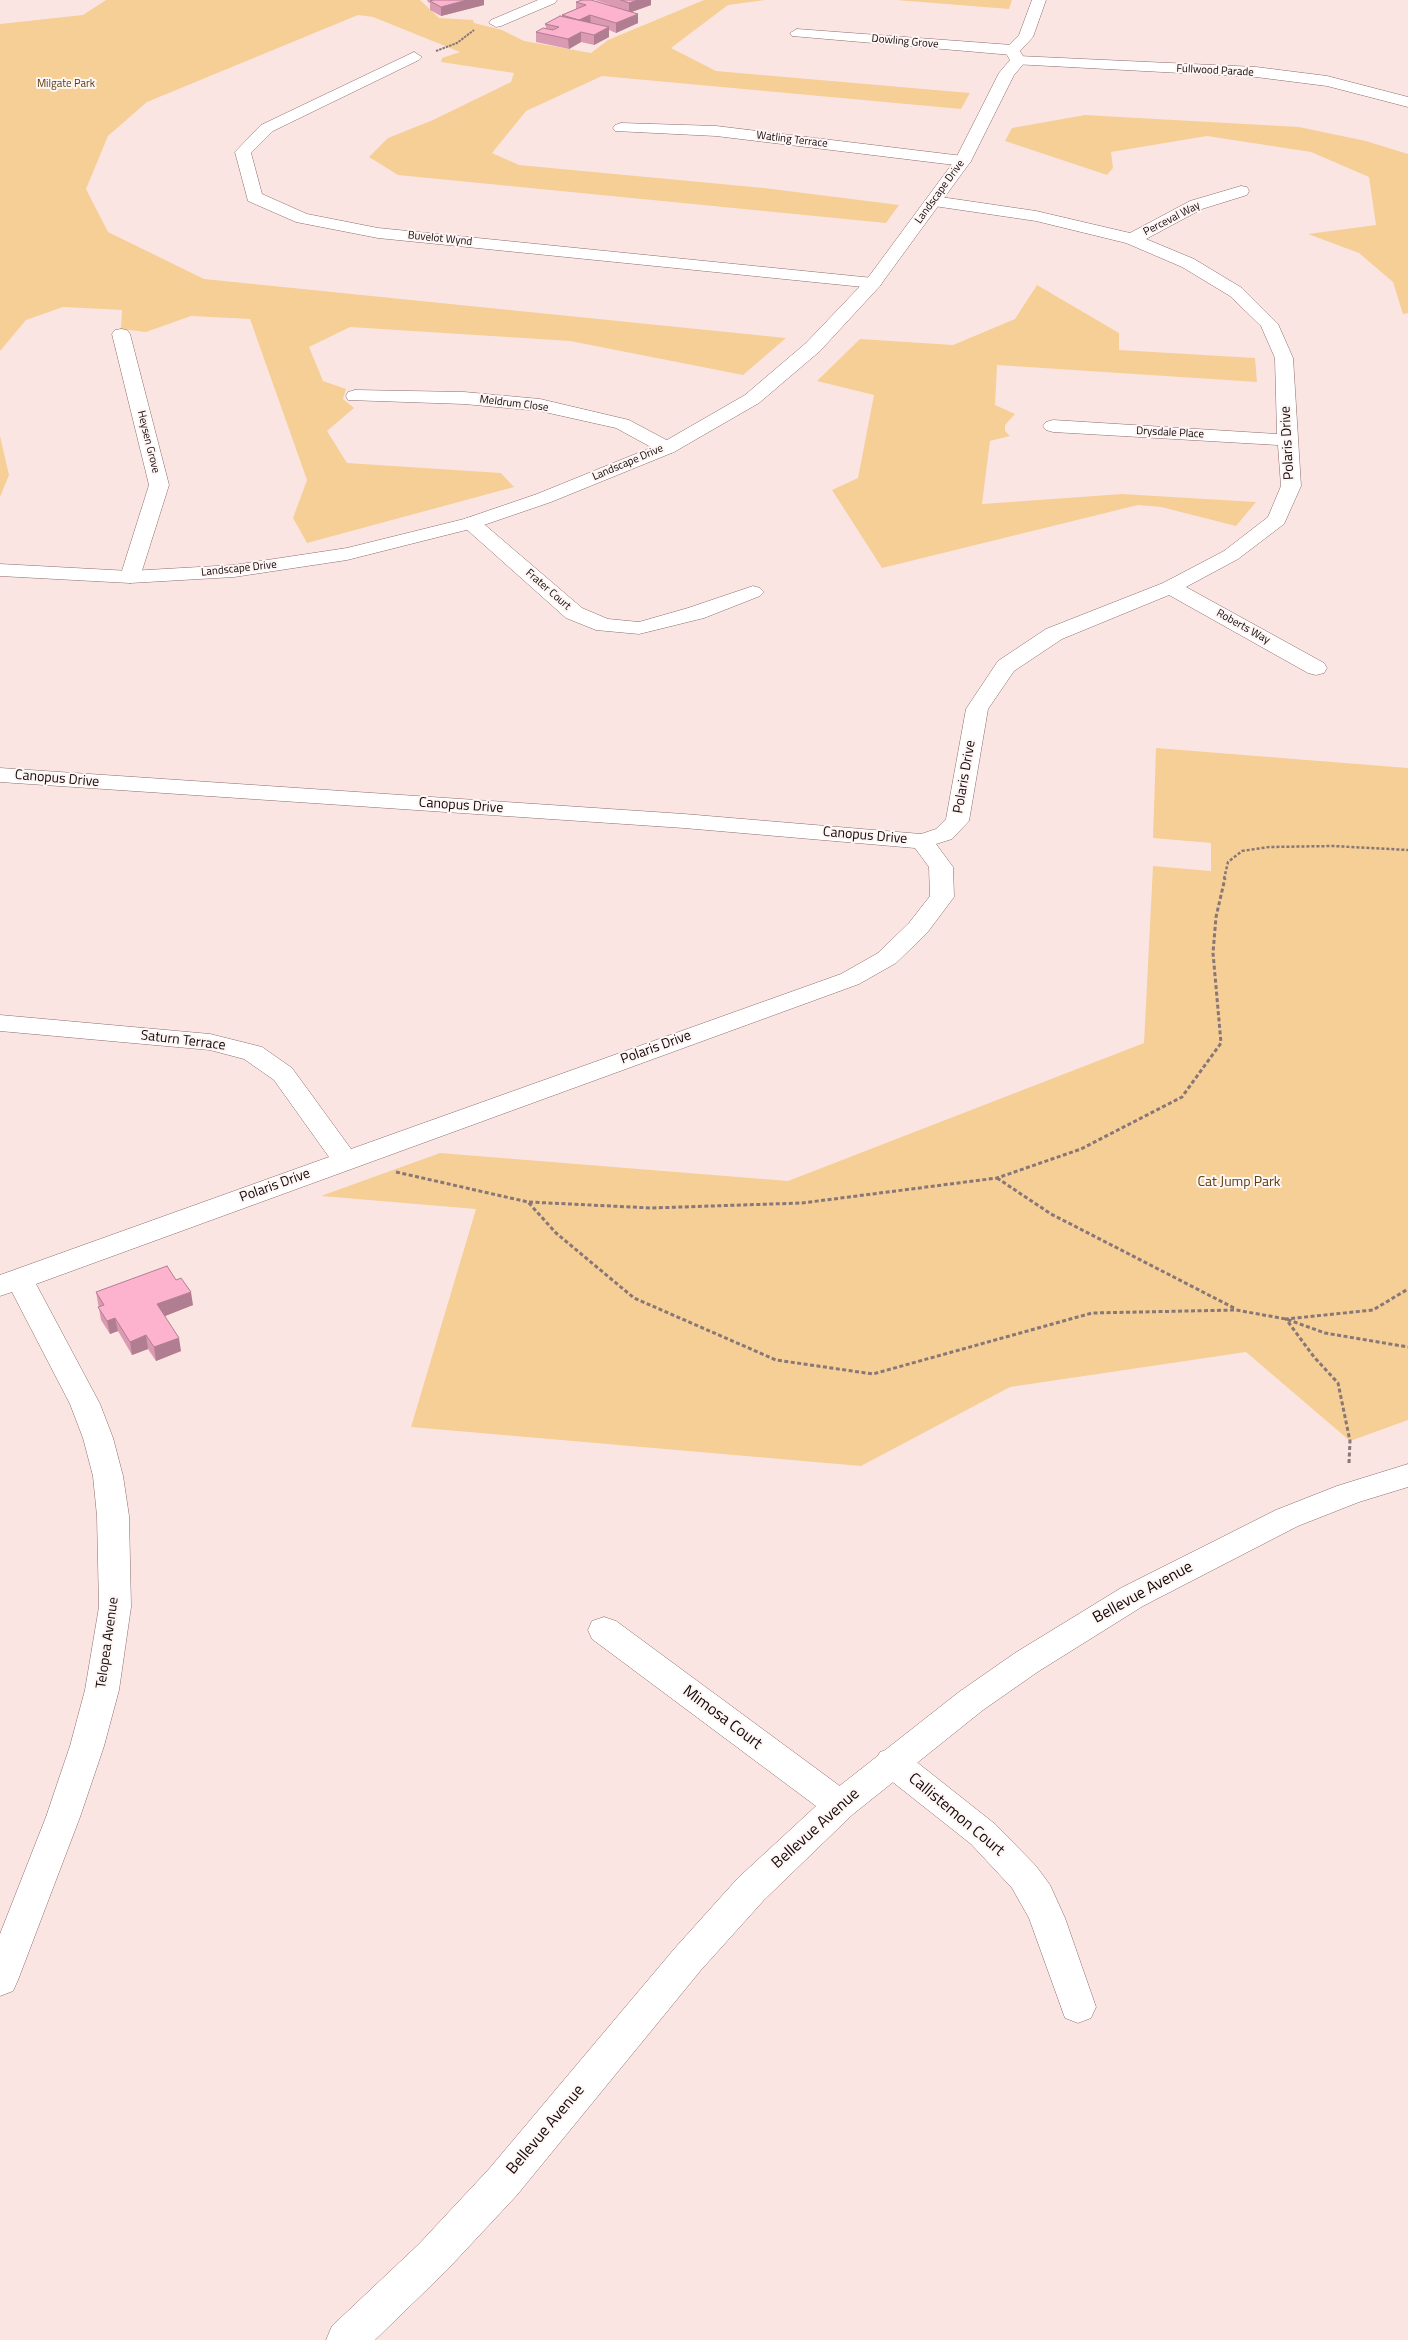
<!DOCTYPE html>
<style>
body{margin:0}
canvas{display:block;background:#fbe5e3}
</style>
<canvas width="1408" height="2340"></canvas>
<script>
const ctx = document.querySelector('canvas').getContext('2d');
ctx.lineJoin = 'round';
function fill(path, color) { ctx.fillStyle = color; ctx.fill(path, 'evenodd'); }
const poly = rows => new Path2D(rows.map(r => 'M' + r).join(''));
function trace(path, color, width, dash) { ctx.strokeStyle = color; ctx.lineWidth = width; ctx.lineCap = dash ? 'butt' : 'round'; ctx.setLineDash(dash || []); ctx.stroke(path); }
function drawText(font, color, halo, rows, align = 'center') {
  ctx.font = font + ' "Titillium Web",sans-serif'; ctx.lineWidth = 4; ctx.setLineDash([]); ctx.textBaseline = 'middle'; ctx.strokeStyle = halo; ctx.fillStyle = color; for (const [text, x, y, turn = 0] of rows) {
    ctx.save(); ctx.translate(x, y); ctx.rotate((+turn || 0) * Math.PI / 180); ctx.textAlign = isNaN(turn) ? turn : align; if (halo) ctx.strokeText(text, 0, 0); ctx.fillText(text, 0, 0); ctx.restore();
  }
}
fill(poly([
 [106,0,420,0,439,18,473,20,474,23,502,30,524,41,591,53,608,40,704,0,765,0,728,5,671,48,716,71,970,93,961,109,602,76,526,111,492,153,519,165,764,188,899,205,886,223,398,175,369,157,388,138,433,120,511,82,514,73,441,62,442,58,460,52,373,17,358,15,147,102,108,136,86,189,108,232,204,279,786,338,743,375,570,341,350,327,309,347,323,381,346,389,343,399,354,408,327,431,347,463,501,473,514,487,307,543,293,518,307,480,250,319,191,316,146,332,121,329,122,310,63,307,26,320,0,351,0,24,83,15],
 [896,0,1012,0,1009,9],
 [1085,115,1299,127,1366,141,1408,154,1408,313,1403,314,1393,282,1359,253,1308,234,1376,225,1369,177,1311,152,1207,136,1111,152,1113,168,1107,175,1005,141,1012,128],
 [1037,285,1119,333,1119,350,1255,358,1257,382,997,365,995,405,1015,414,1005,425,1005,431,1010,436,990,441,982,504,1122,494,1256,502,1236,526,1161,507,1138,505,882,568,832,490,858,478,874,395,817,381,860,339,953,345,1015,319],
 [0,436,9,475,0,497],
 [1156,748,1408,768,1408,1420,1350,1441,1246,1352,1010,1387,861,1466,411,1427,476,1209,321,1196,440,1153,788,1181,1144,1043,1153,866,1211,871,1211,843,1153,838]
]), '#f6cf97');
const street = poly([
 [538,0,557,0,555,3,501,26,496,27,489,23,491,20,538,0],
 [797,29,1012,45,1020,50,1012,55,792,36,790,33,797,29],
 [414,52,422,57,419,60,273,131,251,153,262,194,307,214,378,228,873,278,879,279,882,283,879,287,873,288,378,238,296,222,248,201,235,152,261,125,414,52],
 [1018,56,1256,67,1327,76,1408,97,1408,107,1327,86,1256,77,1013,64,1010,61,1013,58,1018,56],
 [621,123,716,126,963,156,969,158,971,161,969,164,963,166,716,136,615,131,613,128,615,125,621,123],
 [1241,186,1247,187,1249,191,1247,195,1202,209,1146,239,1194,259,1242,288,1278,324,1293,358,1301,486,1284,524,1238,559,1186,587,1324,663,1327,668,1324,673,1316,675,1308,673,1169,595,1062,639,1014,671,988,709,969,821,952,839,936,844,953,867,954,897,927,933,896,963,859,984,36,1284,100,1404,113,1438,123,1476,129,1516,131,1607,119,1690,104,1746,80,1817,18,1980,13,1991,0,1996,0,1934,46,1817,70,1746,85,1690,99,1607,97,1516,93,1476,83,1438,70,1404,12,1292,0,1296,0,1275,329,1157,274,1080,244,1059,210,1050,0,1031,0,1015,210,1034,262,1047,292,1068,351,1149,841,974,878,953,909,923,930,896,929,867,915,848,684,828,0,782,0,768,684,814,921,834,936,829,946,819,966,709,998,661,1046,629,1163,583,1224,551,1268,517,1281,486,1278,445,1053,432,1046,430,1043,426,1046,422,1053,420,1277,434,1275,358,1261,326,1230,296,1182,267,1126,243,1036,221,934,206,928,205,926,201,928,197,934,196,1036,211,1130,233,1190,201,1241,186],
 [121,329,127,330,130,334,169,485,140,577,137,581,130,583,123,581,120,577,149,485,112,334,115,330,121,329],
 [355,390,464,392,540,399,629,420,674,444,677,448,674,452,667,454,660,452,616,428,540,411,464,404,348,400,346,396,348,392,355,390],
 [471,517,478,519,582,608,608,619,639,622,688,608,753,586,760,588,764,592,760,596,704,618,639,634,596,630,566,618,464,527,461,523,464,519,471,517],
 [604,1617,616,1621,852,1795,857,1805,852,1815,840,1819,828,1815,592,1639,588,1630,592,1621,604,1617],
 [892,1748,904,1752,995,1824,1036,1866,1050,1885,1065,1918,1096,2007,1091,2018,1078,2023,1065,2018,1029,1918,1012,1888,971,1844,880,1772,875,1762,880,1752,892,1748]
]);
const secondary = poly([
 [1032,0,1046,0,1033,37,1020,51,1026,61,1014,75,971,161,879,287,820,351,759,403,674,452,551,502,478,527,347,560,234,577,130,583,0,576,0,564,130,571,234,565,347,548,464,519,537,494,660,444,745,395,806,343,867,279,955,160,999,73,1010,60,1004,50,1019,35,1032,0],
 [1408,1464,1408,1487,1359,1502,1298,1526,1143,1606,1039,1671,983,1710,852,1815,764,1900,701,1970,517,2195,447,2270,375,2340,326,2340,332,2326,419,2244,489,2169,675,1948,738,1878,828,1795,959,1692,1015,1653,1121,1588,1276,1510,1337,1486,1408,1464]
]);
trace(street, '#8d6c6a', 1);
trace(secondary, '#8d6c6a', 1);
trace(poly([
 [436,51,457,43,474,30]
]), '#887776', 2, [2.5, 1]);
trace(poly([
 [1224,879,1228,862,1242,851,1269,847,1333,846,1408,850]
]), '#887776', 2.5, [3, 2]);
trace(poly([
 [396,1172,528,1202,556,1233,634,1298,776,1360,873,1374,1092,1313,1236,1310,1286,1319,1325,1333,1408,1347],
 [997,1178,1051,1214,1236,1309],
 [529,1202,651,1208,802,1203,997,1178,1081,1149,1182,1097,1221,1043,1213,953,1216,917,1225,878],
 [1349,1463,1350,1441,1338,1383,1314,1357,1286,1319,1373,1310,1408,1289]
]), '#887776', 3, [4, 2.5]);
fill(street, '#fff');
fill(secondary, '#fff');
fill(poly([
 [427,0,484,0,484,5,441,16,430,10,430,3,428,2],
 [595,0,651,0,651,5,631,12,638,23,616,33,609,30,609,37,594,45,581,42,569,49,536,42,536,32,546,28,545,24,562,17,562,15,576,9,576,2,610,5],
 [96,1292,193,1305,165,1316,181,1351,156,1361,148,1349,132,1355,118,1331,110,1334,101,1320]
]), '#da9ab1');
fill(poly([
 [467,0,484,0,484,5,441,16,441,7],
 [638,0,651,0,651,5,629,13,629,3],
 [638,14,638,23,616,33,616,23],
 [590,15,591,25,580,30,579,20],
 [609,27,609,37,594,45,594,35],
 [581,32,581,42,569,49,568,39],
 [191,1292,193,1305,160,1318,157,1304],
 [115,1318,118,1331,110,1334,107,1321],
 [146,1335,148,1349,132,1355,130,1342],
 [179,1338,181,1351,156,1361,154,1347]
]), '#b17d90');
const building = poly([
 [433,0,467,0,441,7,430,1,433,0],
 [582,0,591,0,638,14,616,23,590,15,579,20,562,15,586,5,576,2,582,0],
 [621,0,638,0,629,3,621,0],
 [560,16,609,27,594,35,581,32,568,39,536,32,543,28,553,30,559,27,545,24,560,16],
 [167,1266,176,1280,181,1278,191,1292,157,1304,179,1338,154,1347,146,1335,130,1342,115,1318,107,1321,98,1307,104,1305,96,1292,167,1266]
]);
fill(building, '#fdb3ce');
trace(building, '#b17d90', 1);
drawText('11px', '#140808', '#fef6f5', [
 ["Dowling Grove",905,42,5],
 ["Fullwood Parade",1215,71,3],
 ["Watling Terrace",792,140,7],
 ["Landscape Drive",940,192,-54],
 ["Perceval Way",1172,219,-27],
 ["Buvelot Wynd",440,239,6],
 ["Meldrum Close",514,404,7],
 ["Drysdale Place",1170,433,3],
 ["Heysen Grove",148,442,76],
 ["Landscape Drive",628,463,-23],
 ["Landscape Drive",239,569,-6],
 ["Frater Court",548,590,41],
 ["Roberts Way",1243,627,29]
]);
drawText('11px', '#5c400f', '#fef6f5', [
 ["Milgate Park",66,84]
]);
drawText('14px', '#140808', '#fef6f5', [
 ["Polaris Drive",1288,443,-93],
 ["Polaris Drive",965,777,-80],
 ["Canopus Drive",57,779,5],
 ["Canopus Drive",461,806,4],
 ["Canopus Drive",865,836,5],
 ["Saturn Terrace",183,1041,7],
 ["Polaris Drive",656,1048,-20],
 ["Polaris Drive",275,1186,-20],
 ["Telopea Avenue",108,1643,-82]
]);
drawText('14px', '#5c400f', '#fef6f5', [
 ["Cat Jump Park",1239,1183]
]);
drawText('16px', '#140808', '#fef6f5', [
 ["Bellevue Avenue",1143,1593,-29],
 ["Mimosa Court",722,1718,37],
 ["Callistemon Court",956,1815,40],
 ["Bellevue Avenue",816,1829,-42],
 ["Bellevue Avenue",546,2130,-50]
]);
</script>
